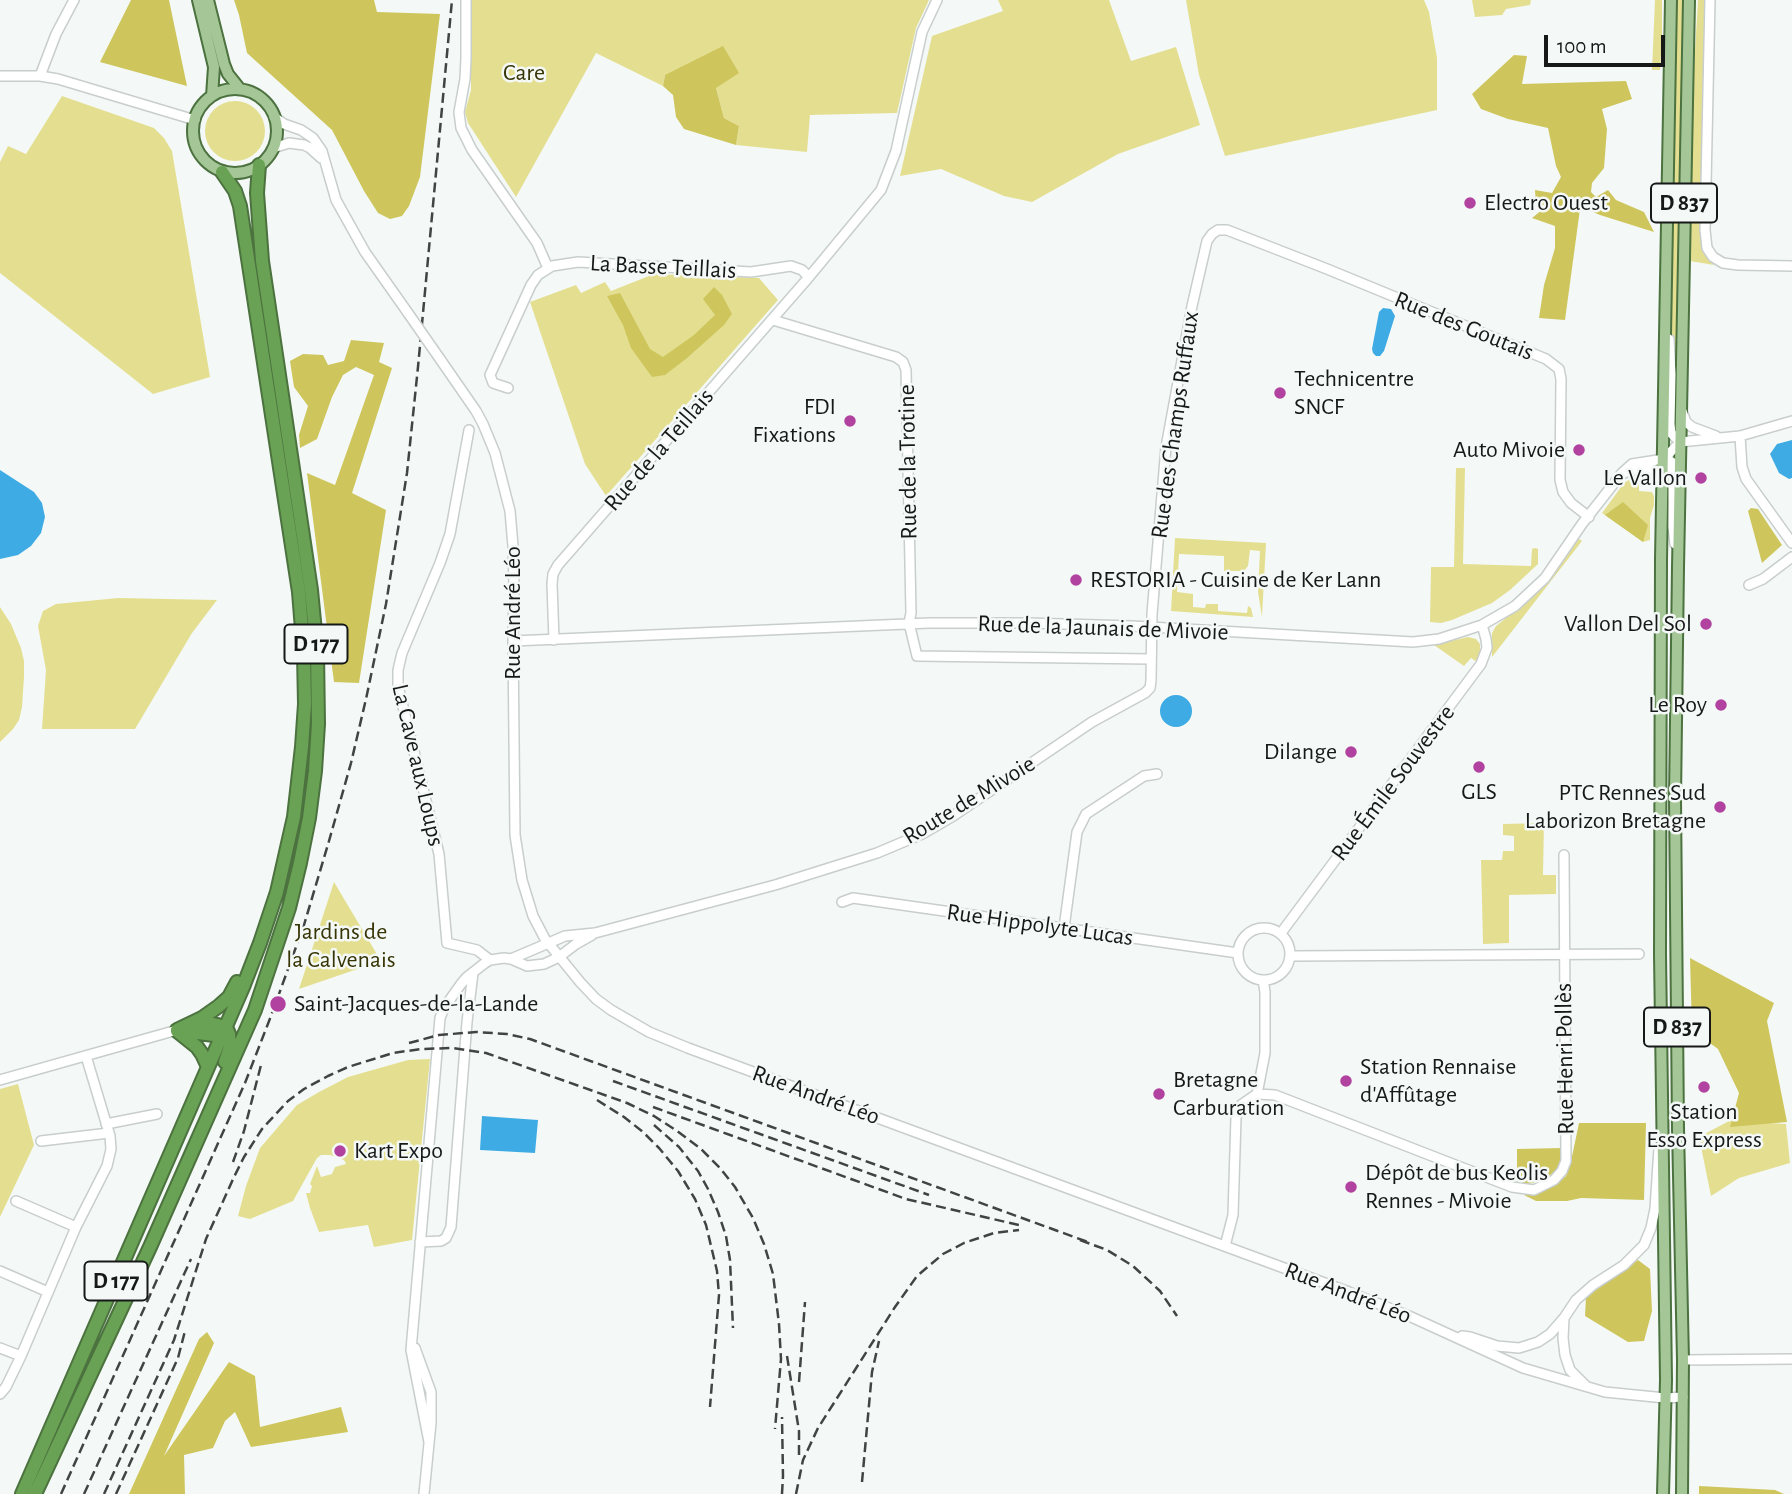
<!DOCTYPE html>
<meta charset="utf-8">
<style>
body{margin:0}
#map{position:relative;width:1792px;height:1494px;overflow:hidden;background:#f4f9f7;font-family:"Alegreya Sans",sans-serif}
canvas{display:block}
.scale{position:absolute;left:1544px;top:35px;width:121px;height:32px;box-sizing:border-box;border:4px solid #171918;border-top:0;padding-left:9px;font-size:21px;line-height:24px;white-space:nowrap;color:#171918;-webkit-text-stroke:5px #f4f9f7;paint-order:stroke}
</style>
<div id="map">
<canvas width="1792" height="1494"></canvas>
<div class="scale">100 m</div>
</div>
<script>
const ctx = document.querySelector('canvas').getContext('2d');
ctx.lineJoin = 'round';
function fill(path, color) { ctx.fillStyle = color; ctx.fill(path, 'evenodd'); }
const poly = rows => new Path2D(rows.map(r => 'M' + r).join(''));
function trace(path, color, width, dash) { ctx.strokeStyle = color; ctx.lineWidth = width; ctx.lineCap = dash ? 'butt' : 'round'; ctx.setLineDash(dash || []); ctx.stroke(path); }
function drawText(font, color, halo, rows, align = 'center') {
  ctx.font = font + ' "Alegreya Sans",sans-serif'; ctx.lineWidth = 5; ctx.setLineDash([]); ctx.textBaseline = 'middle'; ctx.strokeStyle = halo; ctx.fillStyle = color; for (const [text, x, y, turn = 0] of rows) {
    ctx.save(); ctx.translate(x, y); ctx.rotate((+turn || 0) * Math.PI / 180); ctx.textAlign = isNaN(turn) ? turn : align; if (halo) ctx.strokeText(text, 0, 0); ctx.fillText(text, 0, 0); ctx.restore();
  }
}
fill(poly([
 [471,0,929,0,916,28,897,113,810,115,807,152,736,145,739,126,724,118,716,88,665,75,663,86,596,53,516,197,468,123,465,112,471,90],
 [998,0,1109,0,1131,61,1176,47,1200,125,1118,154,1032,202,1004,196,941,169,900,176,932,36,1003,11],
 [1186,0,1424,0,1429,12,1437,58,1437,110,1225,156,1199,75],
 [1472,0,1531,0,1530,5,1506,9,1502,15,1475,17],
 [1655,0,1662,0,1662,38,1660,70,1652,70],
 [1675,0,1683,0,1676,404,1670,313],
 [1698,0,1707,0,1701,236,1704,252,1714,265,1690,261,1693,87],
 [62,96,154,128,164,138,172,151,210,377,153,394,0,273,0,162,8,146,26,154],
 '205 131a30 30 0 1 1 60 0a30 30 0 1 1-60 0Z',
 [654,274,759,278,778,300,606,496,585,464,530,302,576,285,581,293,605,282,611,291],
 [1456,468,1465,468,1463,564,1531,566,1532,549,1535,548,1538,549,1538,564,1510,590,1492,603,1452,620,1441,623,1430,622,1431,567,1454,567],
 [1639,476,1639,491,1652,492,1654,496,1654,505,1650,518,1650,540,1643,542,1602,513,1624,483,1632,478],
 [1175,538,1266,543,1262,617,1258,592,1260,551,1250,550,1248,566,1244,571,1224,571,1224,556,1179,554,1177,592,1193,594,1193,607,1205,608,1206,604,1218,604,1218,611,1247,613,1248,606,1251,608,1253,617,1171,611],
 [1579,539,1582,541,1492,657,1492,633,1496,626,1525,603,1539,590],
 [118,598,217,600,192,633,135,729,42,729,46,670,38,626,43,611,56,604],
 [0,607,11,624,21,648,24,661,24,677,22,707,19,720,13,729,0,742],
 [1468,637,1476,639,1480,644,1480,657,1477,662,1471,658,1464,666,1434,645],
 [1544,823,1543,875,1556,875,1556,894,1509,895,1509,943,1483,944,1481,860,1502,860,1503,851,1514,851,1514,836,1503,835,1503,824],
 [334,882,381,961,299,989],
 [430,1059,412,1240,374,1247,368,1225,319,1232,310,1208,306,1193,310,1193,312,1186,310,1184,317,1166,321,1177,332,1174,335,1167,346,1164,344,1160,330,1155,321,1155,317,1158,293,1201,250,1219,238,1216,246,1186,260,1148,297,1105,319,1092,348,1077,408,1060],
 [18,1084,34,1145,0,1217,0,1089],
 [1729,1121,1786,1124,1790,1163,1739,1178,1711,1196,1699,1137]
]), '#e4df90');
fill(poly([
 [131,0,169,0,187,86,100,62],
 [234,0,374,0,377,12,440,14,420,177,409,206,402,216,390,219,378,213,364,191,332,130,247,53,239,15],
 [723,46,739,73,716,88,724,118,739,126,736,145,684,129,676,117,673,95,663,86,665,75],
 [1514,55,1527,56,1522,84,1626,81,1632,99,1602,109,1607,129,1604,168,1592,183,1591,192,1596,197,1608,190,1616,200,1644,212,1654,232,1600,215,1572,203,1572,205,1580,209,1565,320,1539,318,1544,285,1555,248,1555,226,1532,218,1548,205,1536,205,1535,190,1552,193,1561,177,1556,166,1548,128,1508,119,1481,109,1472,94],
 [714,287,722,295,732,314,724,325,687,358,665,375,652,377,631,348,623,325,607,296,620,293,650,349,663,357,694,335,715,315,703,299],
 [351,340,384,343,379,362,392,368,352,493,386,510,359,683,334,682,307,473,335,485,374,375,356,367,343,375,332,397,317,439,300,448,299,435,308,406,294,387,290,361,303,354,323,355,328,365,344,361],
 [1623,502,1648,525,1643,542,1605,515],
 [1751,508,1758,509,1782,545,1762,563,1748,511],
 [1690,958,1774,1003,1767,1021,1787,1122,1730,1127,1739,1093,1718,1049,1692,1030],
 [1579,1123,1646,1123,1644,1200,1581,1198,1567,1201,1536,1201,1524,1195,1543,1191,1555,1185,1566,1176,1570,1166],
 [1562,1148,1562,1162,1558,1168,1547,1178,1529,1184,1517,1182,1517,1149],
 [1638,1260,1650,1269,1652,1311,1644,1341,1628,1342,1585,1316,1586,1297],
 [207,1332,214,1343,164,1456,229,1362,255,1376,260,1427,341,1407,348,1432,251,1447,235,1412,225,1421,213,1448,184,1455,185,1494,129,1494,199,1339],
 [1699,1486,1775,1490,1784,1494,1699,1494]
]), '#cec65c');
fill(poly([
 [1383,308,1391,309,1395,316,1384,351,1380,356,1376,356,1373,353,1372,349,1379,312],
 [1792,440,1792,478,1789,479,1779,473,1770,454,1777,444],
 [0,470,34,492,42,503,45,517,41,533,31,546,18,555,0,559],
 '1160 711a16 16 0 1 1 32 0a16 16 0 1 1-32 0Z',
 [482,1116,538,1120,535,1153,480,1150]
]), '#3eabe4');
const minor = poly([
 [466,0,466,58,465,79,459,112,461,128,472,150,537,243,548,268],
 [1710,0,1705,230,1707,248,1713,257,1723,263,1738,265,1792,266],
 [0,76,40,76,58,79,195,120],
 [40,76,56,34,74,0],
 [274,117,284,124,301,130,313,138,322,151,336,200,365,252,408,313],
 [273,148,289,143,304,145,310,148,321,158],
 [773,320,896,357,903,362,906,370,911,613,909,623,917,656,1151,659],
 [1669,339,1671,374,1670,424,1671,433,1680,442],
 [440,359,476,411,483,424,495,453,510,511,513,546,514,587,513,641,515,835,522,880,533,916,545,939,580,982,596,999,611,1010,649,1032,688,1048,1349,1292,1409,1316,1523,1368,1605,1392,1665,1398,1683,1397],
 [508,388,493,383,490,375,531,285,538,275,552,266,578,262,751,272,791,266,802,270,809,277,881,190,896,151,922,32,937,0],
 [1682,411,1686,422,1692,427,1716,436],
 [469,430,450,534,440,563,402,653,398,670,398,686,439,854,447,943,477,950,490,960],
 [1740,436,1742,467,1746,479,1792,543],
 [1664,459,1680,442,1740,436,1792,421],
 [1672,462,1673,483,1673,527,1675,544],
 [1624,473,1633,470,1664,470,1668,466],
 [1749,585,1763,579,1792,557],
 [554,640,552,584,553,574,558,565,809,277],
 [513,641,929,623,1029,623,1132,626,1413,642,1439,639,1482,625,1515,606,1545,578,1582,524,1622,473,1632,464,1664,459],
 [842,902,853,898,1238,953],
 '1238 954a26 26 0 1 1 52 0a26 26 0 1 1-52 0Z',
 [1064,928,1077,832,1086,814,1144,776,1157,774],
 [1281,933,1481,664,1487,648,1486,639,1482,625],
 [1291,956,1639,954],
 [511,959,565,936,595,933,775,885,877,853,922,834,953,816,1092,722,1145,693,1150,688,1151,681,1152,614,1166,447,1192,306,1207,241,1212,234,1218,230,1227,230,1327,269,1546,359,1559,369,1561,379,1560,480,1563,492,1571,503,1589,517],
 [0,1080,177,1030],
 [1257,1094,1275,1095,1512,1187,1534,1190,1554,1180,1562,1171,1566,1161,1564,855],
 [106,1124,157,1114],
 [41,1141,109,1133],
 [16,1201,76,1227],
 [420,1242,441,1241,446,1238,451,1227,467,1022,473,973],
 [1225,1246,1233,1215,1236,1117,1241,1105,1257,1094,1265,1053,1265,992,1263,980],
 [0,1271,48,1292],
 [1564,1318,1563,1338,1565,1355,1570,1370,1586,1386],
 [1462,1336,1470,1337,1497,1346,1519,1348,1538,1342,1550,1334,1564,1318,1576,1300,1593,1285,1624,1265,1644,1245,1651,1228,1655,1209,1659,1148],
 [0,1348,21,1356],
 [415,1348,431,1392,431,1423,424,1494],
 [1683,1360,1792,1359],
 [0,1394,6,1387,21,1356,76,1227,107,1166,111,1149,110,1136,86,1056],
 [429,1442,411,1350,440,1018,444,1008,461,984,467,977,485,963,490,960,504,958,511,959,527,966,544,964,559,957,576,944,592,935]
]);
const major = poly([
 [198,0,214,67,212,96],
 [208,0,224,64,228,74,240,89],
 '193 131a42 42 0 1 1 84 0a42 42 0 1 1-84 0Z',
 [1663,1494,1666,1380,1660,954,1661,559,1671,0],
 [1682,1494,1683,1360,1678,1129,1675,798,1678,567,1689,0]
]);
const highway = poly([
 [191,1024,209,1023,226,1027,229,1034,230,1047,225,1062],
 [177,1030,202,1018,219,1006,229,997,237,982],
 [177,1031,197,1047,202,1054,208,1067],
 [182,1031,222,1036,229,1034],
 [22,1494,243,987,260,943,277,892,294,817,302,747,305,704,304,654,299,592,240,206,235,191,222,172],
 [35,1494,150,1247,255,1010,289,908,300,863,309,818,315,771,318,724,317,652,311,590,262,261,257,193,259,165]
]);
trace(minor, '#c8cecc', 12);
trace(major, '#4c723f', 14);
trace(highway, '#4c723f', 16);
trace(minor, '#fff', 9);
trace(major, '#a5c798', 10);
trace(highway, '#69a254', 12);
trace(poly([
 [409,1043,439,1035,476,1032,507,1034,530,1039,1088,1242],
 [613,1081,929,1195],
 [597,1100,624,1117,643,1132,659,1148,678,1171,695,1199,706,1225,717,1271,719,1295,710,1407],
 [653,1107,906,1199,1019,1225],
 [654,1125,679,1147,698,1171,708,1189,718,1212,726,1236,730,1260,733,1328],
 [233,1162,244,1131,261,1065],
 [1080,1240,1107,1250,1133,1266,1160,1291,1177,1316],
 [787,1356,799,1431,799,1460],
 [799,1382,805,1302],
 [862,1482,872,1372,879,1341],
 [61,1494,245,1083,271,1016,304,925,329,841,351,763,366,699,386,604,407,473,418,367,452,0],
 [84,1494,191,1259],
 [104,1494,174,1340,206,1239,234,1177,244,1157,262,1129,288,1101,304,1089,328,1076,348,1067,393,1053,421,1049,452,1048,486,1053,627,1103,654,1116,677,1131,701,1149,720,1168,735,1187,753,1218,764,1244,773,1274,779,1324,781,1359,775,1429],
 [116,1494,178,1358,185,1331],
 [782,1494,783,1476,782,1417],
 [796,1494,803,1460,818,1428,895,1307,917,1276,943,1254,964,1243,994,1233,1019,1230]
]), '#424443', 2.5, [10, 5]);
const minorBridge = poly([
 [408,313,440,359]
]);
trace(minorBridge, '#c8cecc', 12, []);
trace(minorBridge, '#fff', 9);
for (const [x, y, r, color] of [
 [1470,203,7,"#b2429f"],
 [1280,393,7,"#b2429f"],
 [850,421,7,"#b2429f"],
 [1579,450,7,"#b2429f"],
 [1701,478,7,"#b2429f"],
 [1076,580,7,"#b2429f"],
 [1706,624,7,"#b2429f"],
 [1721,705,7,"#b2429f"],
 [1351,752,7,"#b2429f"],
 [1479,767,7,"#b2429f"],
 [1720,807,7,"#b2429f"],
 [278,1004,9,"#b2429f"],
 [1346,1081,7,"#b2429f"],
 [1704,1087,7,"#b2429f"],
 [1159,1094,7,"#b2429f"],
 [340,1151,7,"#b2429f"],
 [1351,1187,7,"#b2429f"]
]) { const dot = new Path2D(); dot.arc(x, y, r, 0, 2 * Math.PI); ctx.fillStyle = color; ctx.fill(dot); trace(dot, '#f4f9f7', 2.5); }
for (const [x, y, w] of [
 [1684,203,66],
 [316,644,63],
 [1677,1027,66],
 [116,1281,63]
]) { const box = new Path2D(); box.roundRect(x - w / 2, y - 19.5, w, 39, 5); ctx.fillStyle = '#f4f9f7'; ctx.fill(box); trace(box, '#171918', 2); }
drawText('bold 23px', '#171918', null, [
 ["D 837",1684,203],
 ["D 177",316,644],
 ["D 837",1677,1027],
 ["D 177",116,1281]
]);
drawText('24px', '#373405', '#f4f9f7', [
 ["Care",524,73],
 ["Jardins de",341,932],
 ["la Calvenais",341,960]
]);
drawText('24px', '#171918', '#f4f9f7', [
 ["Electro Ouest",1484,203],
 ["Technicentre",1294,379],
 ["SNCF",1294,407],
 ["FDI",836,407,"right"],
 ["Fixations",836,435,"right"],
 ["Auto Mivoie",1565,450,"right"],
 ["Le Vallon",1687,478,"right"],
 ["RESTORIA - Cuisine de Ker Lann",1090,580],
 ["Vallon Del Sol",1692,624,"right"],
 ["Le Roy",1707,705,"right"],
 ["Dilange",1337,752,"right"],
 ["GLS",1479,792,"center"],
 ["PTC Rennes Sud",1706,793,"right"],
 ["Laborizon Bretagne",1706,821,"right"],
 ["Saint-Jacques-de-la-Lande",294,1004],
 ["Station Rennaise",1360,1067],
 ["d'Affûtage",1360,1095],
 ["Bretagne",1173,1080],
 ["Carburation",1173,1108],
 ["Station",1704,1112,"center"],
 ["Esso Express",1704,1140,"center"],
 ["Kart Expo",354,1151],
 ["Dépôt de bus Keolis",1365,1173],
 ["Rennes - Mivoie",1365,1201]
], 'left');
drawText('24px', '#171918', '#f4f9f7', [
 ["La Basse Teillais",663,267,3],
 ["Rue des Goutais",1464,326,22],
 ["Rue des Champs Ruffaux",1175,425,-82],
 ["Rue de la Teillais",659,450,-49],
 ["Rue de la Trotine",908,462,-91],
 ["Rue André Léo",513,613,-90],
 ["Rue de la Jaunais de Mivoie",1103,628,2],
 ["La Cave aux Loups",418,765,77],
 ["Rue Émile Souvestre",1393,783,-53],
 ["Route de Mivoie",969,800,-31],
 ["Rue Hippolyte Lucas",1040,925,8],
 ["Rue Henri Pollès",1565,1059,-91],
 ["Rue André Léo",816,1095,20],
 ["Rue André Léo",1348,1293,21]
]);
</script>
